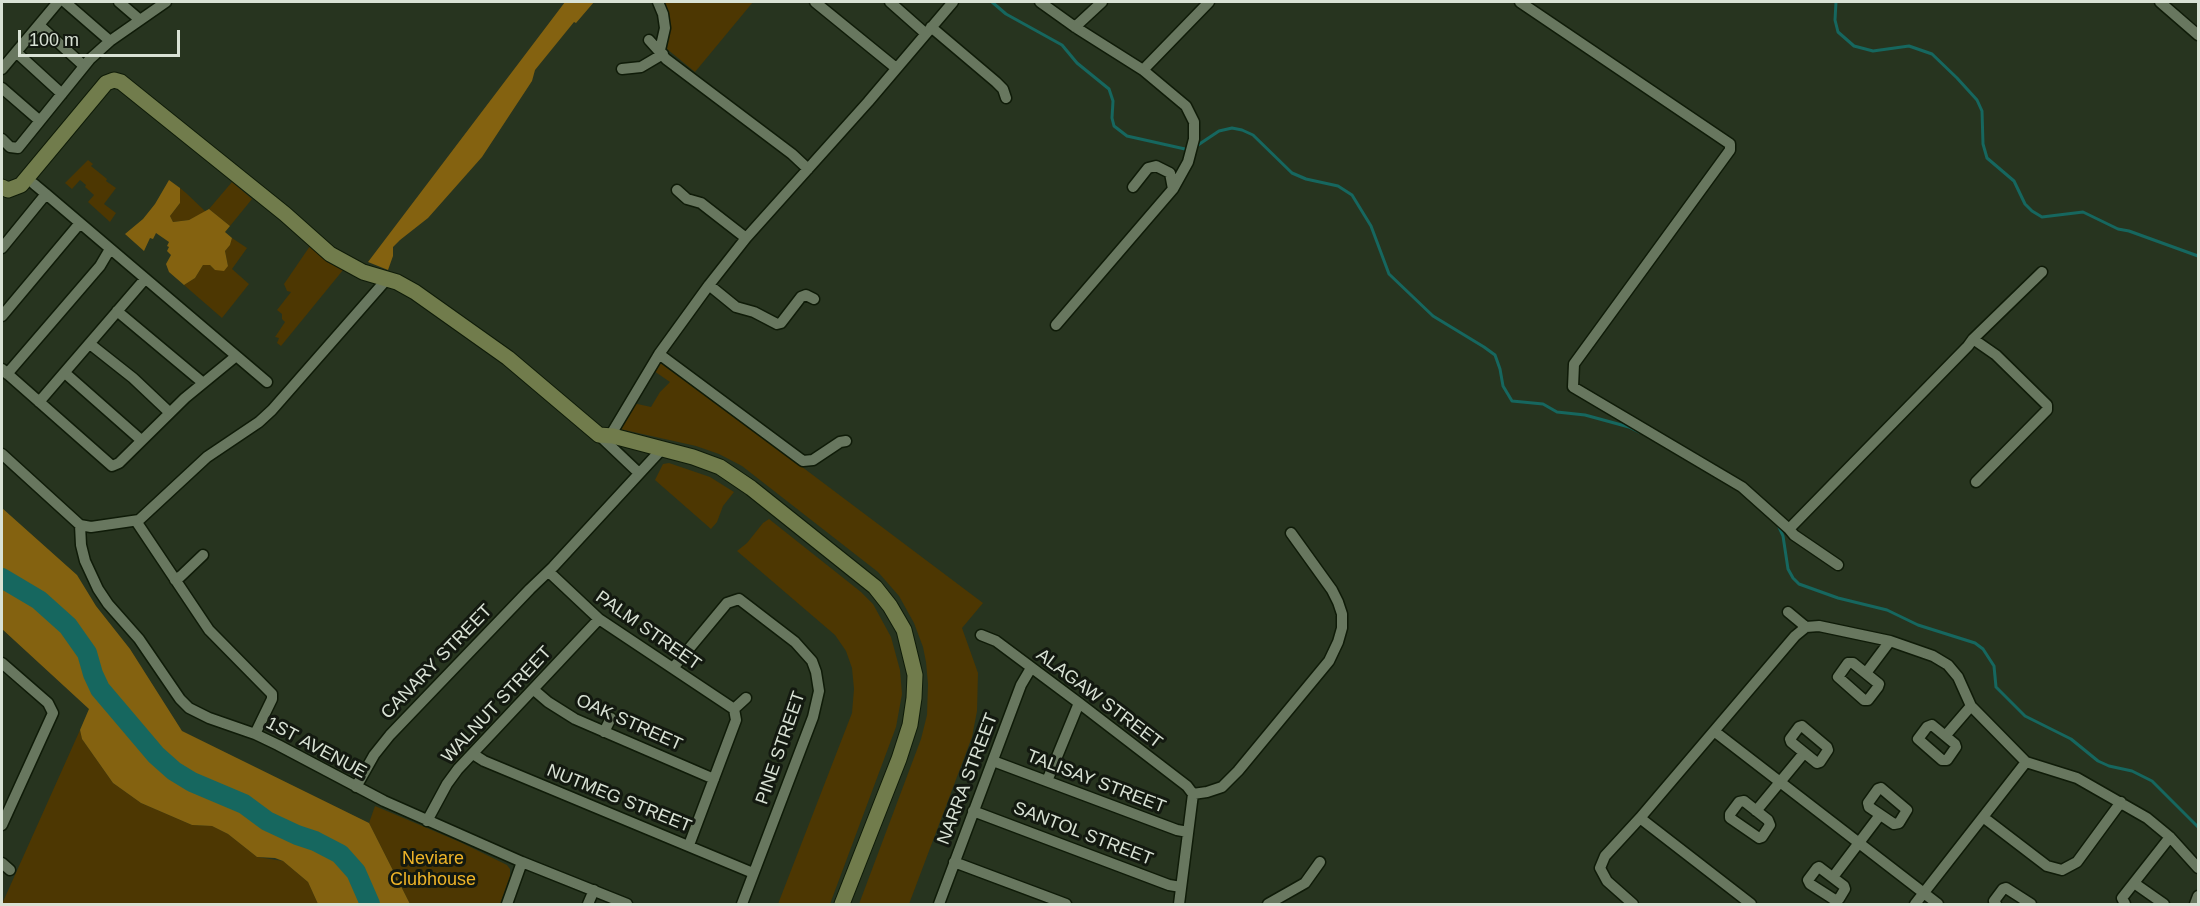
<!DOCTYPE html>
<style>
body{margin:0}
#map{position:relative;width:2200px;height:906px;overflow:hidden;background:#27341f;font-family:Arial,sans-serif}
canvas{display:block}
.frame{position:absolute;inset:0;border:3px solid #d9e2d5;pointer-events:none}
.scale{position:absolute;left:18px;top:30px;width:162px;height:27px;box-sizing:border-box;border:3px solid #d9e2d5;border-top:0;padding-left:8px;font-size:18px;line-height:21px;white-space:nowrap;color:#d9e2d5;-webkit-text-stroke:4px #131910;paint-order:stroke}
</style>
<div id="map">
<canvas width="2200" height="906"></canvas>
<div class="frame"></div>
<div class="scale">100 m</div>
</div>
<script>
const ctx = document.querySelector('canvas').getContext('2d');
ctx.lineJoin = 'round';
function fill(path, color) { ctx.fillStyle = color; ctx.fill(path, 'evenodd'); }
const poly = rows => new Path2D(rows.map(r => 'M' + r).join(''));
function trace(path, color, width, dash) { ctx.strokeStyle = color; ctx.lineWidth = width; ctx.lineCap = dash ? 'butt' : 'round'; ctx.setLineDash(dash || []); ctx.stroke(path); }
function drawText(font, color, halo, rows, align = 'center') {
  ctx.font = font + ' Arial,sans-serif'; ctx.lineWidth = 6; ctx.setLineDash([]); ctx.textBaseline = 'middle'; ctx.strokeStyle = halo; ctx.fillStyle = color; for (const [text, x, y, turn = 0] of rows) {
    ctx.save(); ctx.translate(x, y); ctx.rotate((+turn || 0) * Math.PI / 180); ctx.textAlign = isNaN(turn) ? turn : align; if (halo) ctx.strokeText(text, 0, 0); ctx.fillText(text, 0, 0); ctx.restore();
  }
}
fill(poly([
 [662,2,753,2,695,72,667,49,668,23],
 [88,160,93,164,91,166,107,179,106,181,116,188,104,204,116,213,110,222,88,202,94,195,85,187,86,185,80,180,72,189,65,183],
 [232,182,252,199,230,226,209,209],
 [180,188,186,193,206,212,189,220,173,222,170,216,180,203],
 [232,238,247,248,232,269,249,284,222,318,184,285,195,278,203,265,210,265,215,270,228,266,225,251,230,245],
 [310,246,327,262,343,270,281,346,277,343,279,338,275,337,285,322,282,319,282,314,277,310,291,292,287,291,284,284],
 [659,362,745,424,983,603,962,628,978,673,977,711,972,737,909,904,859,904,921,739,927,715,928,684,926,662,923,647,914,623,899,596,878,572,742,466,719,454,696,446,620,429,633,403,651,407,660,392,670,382,654,371],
 [669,463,710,477,734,492,723,506,717,522,711,529,655,480,663,464],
 [769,519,861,592,873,604,891,637,900,670,902,694,896,727,830,904,778,904,852,713,854,689,852,668,846,651,835,635,737,551,747,543,763,523],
 [80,730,82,739,113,783,141,803,192,825,212,826,228,834,257,857,283,861,308,882,318,904,2,904],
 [375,806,460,842,507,865,510,869,510,876,500,904,410,904,369,823]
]), '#4d3702');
fill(poly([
 [565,2,594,2,576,23,574,22,535,70,532,81,482,157,428,218,400,240,393,247,393,256,388,270,368,262],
 [169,180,180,188,180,203,170,216,173,222,189,220,209,209,230,226,225,232,232,238,230,245,225,251,228,266,224,271,215,270,210,265,203,265,195,278,184,285,169,272,166,264,171,255,167,251,169,247,167,246,169,242,156,233,153,239,150,238,144,251,125,234,143,219,155,204],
 [2,508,77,575,96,606,130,649,182,731,369,823,410,904,318,904,308,882,283,861,275,858,257,857,228,834,212,826,192,825,141,803,113,783,82,739,80,730,89,709,2,629]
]), '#846210');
trace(poly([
 [992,2,1006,14,1062,45,1077,63,1109,89,1113,101,1112,118,1114,126,1127,136,1185,149,1189,148],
 [1836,2,1835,20,1838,32,1854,46,1873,51,1909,46,1932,54,1957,78,1977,100,1982,111,1983,144,1987,158,2014,181,2025,204,2032,211,2042,217,2083,212,2118,229,2129,231,2198,256],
 [1195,147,1219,131,1232,128,1242,130,1253,135,1292,173,1306,179,1338,186,1352,195,1371,226,1389,274,1433,316,1484,347,1495,355,1500,369,1503,386,1512,401,1543,404,1557,412,1585,415,1629,427,1639,432],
 [1778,525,1783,536,1788,569,1793,578,1799,584,1838,598,1887,610,1918,625,1975,643,1983,649,1994,666,1996,687,2025,716,2071,739,2098,761,2109,766,2132,771,2152,781,2198,827]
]), '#16675f', 3);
trace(poly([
 [2,578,39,600,68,626,87,653,93,674,100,689,156,755,174,771,192,782,244,804,267,821,297,835,315,841,340,854,356,872,370,904]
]), '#16675f', 20);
const street = poly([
 [65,2,110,41],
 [119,2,140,20],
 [658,2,663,14,665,28,660,50],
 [815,2,896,68],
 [890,2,925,33],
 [1040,2,1075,27,1143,70,1209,2],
 [1520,2,1730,144,1730,150,1574,364,1573,387,1742,487,1789,529,1968,346,1973,339,1996,355,2047,405,2047,410,1976,482],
 [2160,2,2198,35],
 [39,25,84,66],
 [931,27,996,82,1003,89,1006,98],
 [1075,27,1102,2],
 [649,40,666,59,792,154,808,169],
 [16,52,62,94],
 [2,69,58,2],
 [622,69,641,67,663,54],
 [2,88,40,121],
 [2,139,10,147,18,148,90,59,110,41,166,2],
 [34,184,46,194],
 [1133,187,1148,168,1156,166,1170,173,1173,189],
 [677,190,687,199,701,203,746,238],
 [2,248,46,194,267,382],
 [709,285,736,307,754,312,777,324,781,323,801,297,806,295,814,299],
 [117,311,202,382],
 [2,316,80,223],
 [1056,325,1173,189,1188,162,1194,139,1194,122,1186,106,1143,70],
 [1973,339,2042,272],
 [90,344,133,378,169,412],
 [659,354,803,461,813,460,840,442,846,441],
 [2,369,112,466,119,463,185,398,235,357],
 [65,373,141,440],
 [7,374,100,266,110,249],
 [39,402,145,279],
 [599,435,639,473],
 [610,436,659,354,709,285,746,238,868,102,953,2],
 [2,454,80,525,91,527,139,520,207,457,259,422,272,410,387,279],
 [136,521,209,630,272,694,272,699,255,734],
 [80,525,81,545,85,561,98,589,108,604,139,639,180,699,189,708,209,718,255,734,278,745,384,801,522,862,627,904],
 [1789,529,1794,535,1838,565],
 [549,572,599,619,734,709],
 [175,580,181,576,203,555],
 [1788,612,1806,627],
 [981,635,996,641,1079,703,1187,786,1193,794],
 [2,663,48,703,53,713,2,825],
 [1848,663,1853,663,1879,684,1878,687,1868,700,1864,700,1838,677,1848,663],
 [673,668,727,603,739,599,795,642,812,661,816,672,819,691,813,717,742,904],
 [1866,673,1890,641],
 [534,690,548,702,575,719,714,779],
 [734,709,746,698],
 [1932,725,1955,744,1956,747,1947,760,1942,760,1918,739,1927,727,1932,725],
 [1802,726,1827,747,1828,750,1820,762,1817,763,1791,742,1790,739,1799,727,1802,726],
 [1714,731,1938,904],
 [604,732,611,718],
 [1946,735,1971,706],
 [473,754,484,761,753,873],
 [993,761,1177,830,1188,832],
 [1047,781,1079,703],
 [356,787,374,755,390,735,530,589,553,567,661,450],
 [1881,788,1907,810,1899,823,1894,824,1869,807,1868,803,1878,789,1881,788],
 [1193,794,1207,792,1222,787,1238,771,1329,661,1338,642,1342,628,1342,614,1338,602,1332,590,1291,533],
 [1744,801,1768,820,1770,825,1762,837,1759,838,1730,818,1730,814,1739,802,1744,801],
 [973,811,1169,885,1181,887],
 [1756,811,1804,753],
 [1983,817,2047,866,2062,870,2077,862,2121,802],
 [1640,818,1751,904],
 [427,821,447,784,458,769,599,619],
 [689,845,736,720,734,709],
 [954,862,1066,904],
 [2,863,10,870],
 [1819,867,1844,886,1845,889,1839,899,1835,900,1810,884,1808,880,1817,868,1819,867],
 [1833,877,1880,815],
 [2134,883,2164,904],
 [507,904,522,862],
 [588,904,594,890],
 [939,904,1021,685,1031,668],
 [1179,904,1193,794],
 [1268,904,1305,883,1320,862],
 [1633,904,1607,881,1600,868,1605,856,1640,818,1795,636,1806,627,1819,626,1890,641,1933,656,1948,665,1958,677,1971,706,2026,762,2077,778,2147,818,2170,837,2198,868],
 [1915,904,2026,762],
 [1996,904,1994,901,2003,889,2006,888,2031,904],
 [2125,904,2122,898,2170,837],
 [2195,904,2198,896]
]);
const secondary = poly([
 [2,187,8,190,21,185,106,83,114,80,121,82,285,214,330,254,363,272,397,282,415,292,508,358,599,435,613,436,693,457,720,467,751,488,875,587,890,606,904,630,915,675,914,698,910,725,899,759,842,904]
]);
trace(street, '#0f1b08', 13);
trace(secondary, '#0f1b08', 17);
trace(street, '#68775f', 10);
trace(secondary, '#717c4c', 15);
drawText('18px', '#d9e2d5', '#131910', [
 ["PALM STREET",648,631,35],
 ["CANARY STREET",437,662,-46],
 ["ALAGAW STREET",1099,699,37],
 ["WALNUT STREET",497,705,-47],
 ["OAK STREET",629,723,24],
 ["1ST AVENUE",316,748,28],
 ["PINE STREET",781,748,-71],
 ["NARRA STREET",968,779,-69],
 ["TALISAY STREET",1096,782,21],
 ["NUTMEG STREET",619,799,22],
 ["SANTOL STREET",1083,834,21]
]);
drawText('18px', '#efb428', '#131910', [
 ["Neviare",433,859],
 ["Clubhouse",433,880]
]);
</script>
